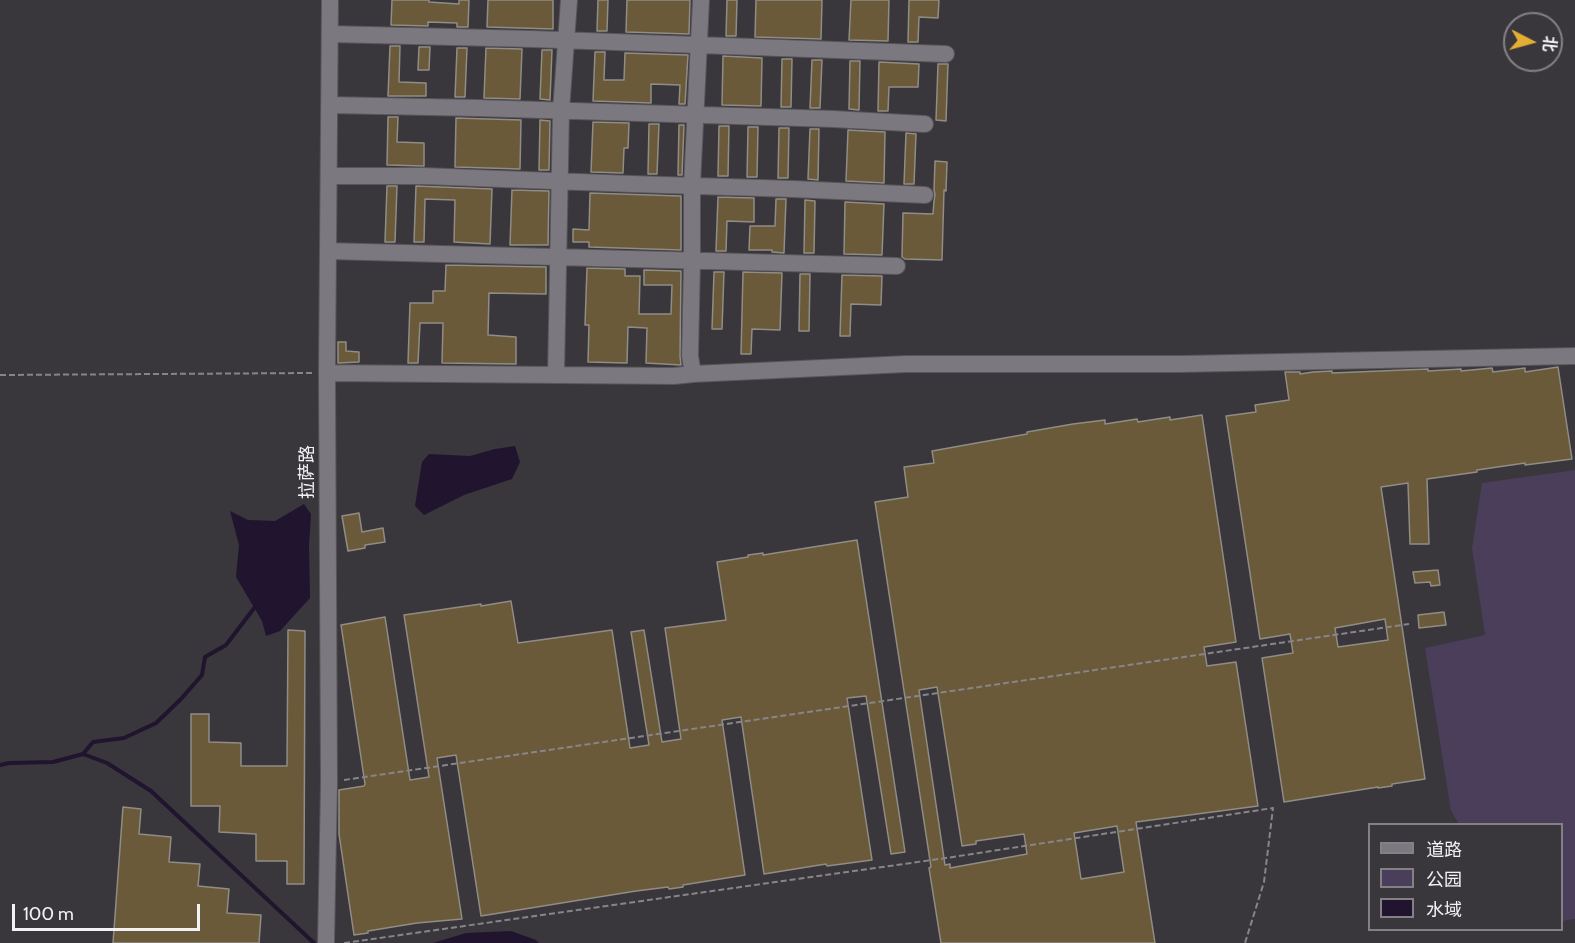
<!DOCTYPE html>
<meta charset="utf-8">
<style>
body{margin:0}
#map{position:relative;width:1575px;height:943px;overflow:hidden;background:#39373c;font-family:Cabin,"Noto Sans SC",sans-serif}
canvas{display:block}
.legend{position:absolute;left:1368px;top:823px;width:195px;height:108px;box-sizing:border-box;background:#39373c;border:2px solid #838186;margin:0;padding:8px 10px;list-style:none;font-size:18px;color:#f2f1f4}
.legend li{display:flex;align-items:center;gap:12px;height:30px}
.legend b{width:30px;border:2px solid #838186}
.north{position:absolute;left:1503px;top:12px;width:60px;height:60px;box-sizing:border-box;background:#39373c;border:2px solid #838186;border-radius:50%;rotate:96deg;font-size:16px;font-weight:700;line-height:24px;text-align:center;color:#f2f1f4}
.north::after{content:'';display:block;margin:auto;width:21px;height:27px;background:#e2ae34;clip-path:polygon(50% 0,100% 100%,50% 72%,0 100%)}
.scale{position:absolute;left:12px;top:904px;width:188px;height:27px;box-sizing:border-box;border:3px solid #f2f1f4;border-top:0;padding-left:8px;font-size:18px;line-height:21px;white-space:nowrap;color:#f2f1f4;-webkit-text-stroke:4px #39373c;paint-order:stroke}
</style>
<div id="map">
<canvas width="1575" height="943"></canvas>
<ul class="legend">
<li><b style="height:8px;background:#7b787f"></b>道路</li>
<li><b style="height:16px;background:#4a3e5a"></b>公园</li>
<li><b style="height:16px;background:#20142f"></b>水域</li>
</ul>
<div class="north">北</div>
<div class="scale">100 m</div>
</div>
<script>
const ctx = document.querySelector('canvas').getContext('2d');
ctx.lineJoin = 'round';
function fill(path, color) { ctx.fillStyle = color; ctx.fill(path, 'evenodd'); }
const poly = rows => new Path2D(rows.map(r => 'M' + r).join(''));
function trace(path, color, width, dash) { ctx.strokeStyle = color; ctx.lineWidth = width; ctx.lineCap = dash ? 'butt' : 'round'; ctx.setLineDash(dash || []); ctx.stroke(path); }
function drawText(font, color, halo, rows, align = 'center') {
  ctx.font = font + ' Cabin,"Noto Sans SC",sans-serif'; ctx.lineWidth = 5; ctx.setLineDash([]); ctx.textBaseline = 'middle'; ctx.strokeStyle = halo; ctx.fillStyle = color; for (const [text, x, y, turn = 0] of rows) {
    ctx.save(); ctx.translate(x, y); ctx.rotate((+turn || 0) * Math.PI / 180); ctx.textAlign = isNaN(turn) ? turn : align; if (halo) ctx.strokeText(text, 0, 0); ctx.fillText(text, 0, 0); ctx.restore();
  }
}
fill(poly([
 [1575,470,1575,919,1562,921,1562,824,1459,824,1451,811,1425,648,1485,635,1472,548,1482,483]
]), '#4a3e5a');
fill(poly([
 [515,446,520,462,512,479,464,495,424,515,415,506,422,462,429,454,470,456,495,449],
 [304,504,311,514,309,545,310,598,280,631,266,636,262,621,236,577,239,545,230,511,248,520,275,521],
 [511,931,536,940,539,943,433,943,466,933]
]), '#20142f');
trace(poly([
 [83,754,93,742,124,738,156,723,181,699,202,675,205,657,226,645,255,607],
 [0,765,9,763,53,762,83,754,107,763,151,791,314,943]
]), '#20142f', 4);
const building = poly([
 [392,0,429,0,429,2,459,4,459,0,469,0,468,27,457,27,457,23,428,22,428,26,391,25,392,0],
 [488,0,553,0,553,29,487,27,488,0],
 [598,0,608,0,607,31,597,31,598,0],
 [627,0,690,0,689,34,626,32,627,0],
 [727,0,737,0,736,36,726,36,727,0],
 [756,0,822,0,821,39,755,37,756,0],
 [851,0,889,0,888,41,849,40,851,0],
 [909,0,939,0,938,18,919,17,918,42,908,42,909,0],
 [390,46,400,46,399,82,426,83,426,96,388,96,390,46],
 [419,47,430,47,429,70,418,70,419,47],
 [457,48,467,48,465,97,455,97,457,48],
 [486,48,522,49,520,99,484,98,486,48],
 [542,50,552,50,550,100,540,99,542,50],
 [595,52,605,52,604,80,624,80,625,53,688,55,685,104,679,104,680,85,651,84,651,103,593,101,595,52],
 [723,56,762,58,761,106,722,105,723,56],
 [782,59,792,59,791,107,781,107,782,59],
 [812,60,822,60,820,108,810,108,812,60],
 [850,61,860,61,859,110,849,109,850,61],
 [879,62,919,64,918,87,889,87,888,111,878,111,879,62],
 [938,64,948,64,946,121,936,120,938,64],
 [388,117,398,117,397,142,424,143,424,166,387,165,388,117],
 [456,118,521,120,520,169,455,167,456,118],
 [540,120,550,121,549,170,539,170,540,120],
 [593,122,629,123,628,148,624,148,623,173,591,172,593,122],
 [649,124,659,124,657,174,648,174,649,124],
 [679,125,684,125,682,175,678,175,679,125],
 [719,126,729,126,728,176,718,176,719,126],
 [748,127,758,127,757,177,747,177,748,127],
 [779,128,789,128,788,178,778,178,779,128],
 [810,129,819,129,818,180,808,179,810,129],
 [848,130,885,132,884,183,846,181,848,130],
 [906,133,916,134,914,184,904,184,906,133],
 [935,161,947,162,946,191,944,190,942,260,905,259,902,257,903,213,933,214,934,201,935,195,934,190,935,161],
 [387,186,397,186,395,242,385,242,387,186],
 [416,186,492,189,490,244,454,242,455,200,425,199,424,242,414,242,416,186],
 [512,190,549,191,548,245,510,245,512,190],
 [590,193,681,196,681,250,589,247,589,242,573,242,573,229,589,230,590,193],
 [718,197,754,198,754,222,727,221,726,251,716,251,718,197],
 [776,199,786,199,784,253,772,252,772,250,749,250,750,226,775,226,776,199],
 [805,200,815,201,814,253,804,253,805,200],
 [845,202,884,204,882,255,844,254,845,202],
 [446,265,546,267,546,294,489,293,488,335,516,337,516,364,442,363,443,323,420,323,418,363,408,363,410,303,433,303,433,291,445,291,446,265],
 [587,268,625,269,625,276,640,276,639,314,671,314,672,285,644,285,644,270,681,271,680,356,681,365,646,363,647,328,628,327,627,363,588,362,589,325,585,325,587,268],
 [714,272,724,272,722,329,712,329,714,272],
 [743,272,782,273,780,330,752,329,751,354,741,354,743,272],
 [800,274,810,274,809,331,799,331,800,274],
 [842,275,882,276,881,305,851,304,850,336,840,336,842,275],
 [338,342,346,342,346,351,359,352,359,362,338,363,338,342],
 [1558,367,1572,459,1525,465,1525,463,1477,470,1477,472,1427,479,1429,544,1410,544,1408,483,1381,487,1425,779,1392,784,1392,786,1378,788,1378,787,1284,802,1262,658,1293,653,1290,634,1260,639,1226,416,1256,412,1255,405,1289,400,1285,372,1300,372,1300,374,1313,372,1332,371,1332,373,1428,369,1428,371,1461,369,1461,371,1492,368,1493,372,1525,368,1525,372,1558,367],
 [1385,619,1388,640,1338,647,1335,628,1385,619],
 [1202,415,1236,642,1204,647,1207,666,1236,662,1258,806,1136,822,1155,943,941,943,929,868,931,867,875,502,908,497,904,467,934,463,932,451,1027,434,1027,432,1073,424,1105,420,1105,424,1137,419,1138,422,1170,417,1170,420,1202,415],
 [937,687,962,846,976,844,976,841,1024,834,1027,854,950,868,950,864,945,865,919,690,937,687],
 [1117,826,1124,872,1081,879,1074,833,1117,826],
 [359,513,362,532,383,528,385,542,365,545,365,548,348,551,342,516,359,513],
 [857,540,905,852,891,854,866,696,847,698,872,860,827,866,826,864,764,874,741,717,722,720,745,875,683,885,683,887,669,889,668,887,636,891,481,916,456,755,437,758,462,919,417,923,368,931,368,933,354,935,339,834,339,790,364,786,365,784,341,625,385,617,410,780,429,777,404,615,481,604,481,606,511,601,518,643,612,630,630,748,649,745,631,632,644,630,662,742,681,739,665,628,726,620,717,562,748,557,748,555,763,553,763,555,857,540],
 [1438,570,1440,585,1431,586,1430,582,1415,583,1413,572,1438,570],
 [1444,612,1446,625,1419,628,1418,615,1444,612],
 [288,630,305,631,304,884,287,884,287,861,256,861,256,834,219,832,220,806,191,806,191,714,209,714,209,742,241,743,241,766,287,766,288,630],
 [123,807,141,809,139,834,171,837,169,862,200,864,198,886,229,889,227,913,261,915,259,943,113,943,123,807]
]);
fill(building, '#6b5a39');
trace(building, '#908d86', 1.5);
const minor = poly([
 [330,34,532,39,946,54],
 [329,105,477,108,833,119,925,124],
 [329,176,423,176,632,184,793,189,925,195],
 [328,251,897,266],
 [327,373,674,376,693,374,906,364,1181,364,1575,356],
 [693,374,690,356,692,261,692,186,701,0],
 [556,375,561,111,569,0],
 [326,943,329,783,327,373,330,0]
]);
trace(minor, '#575559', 18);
trace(poly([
 [0,375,312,373],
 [344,780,1409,624],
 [344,943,946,858,1273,808,1264,882,1245,943]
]), '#878589', 2, [6, 3]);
trace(minor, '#7b787f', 16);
drawText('18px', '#f2f1f4', '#39373c', [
 ["拉萨路",308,472,-90]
]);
</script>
